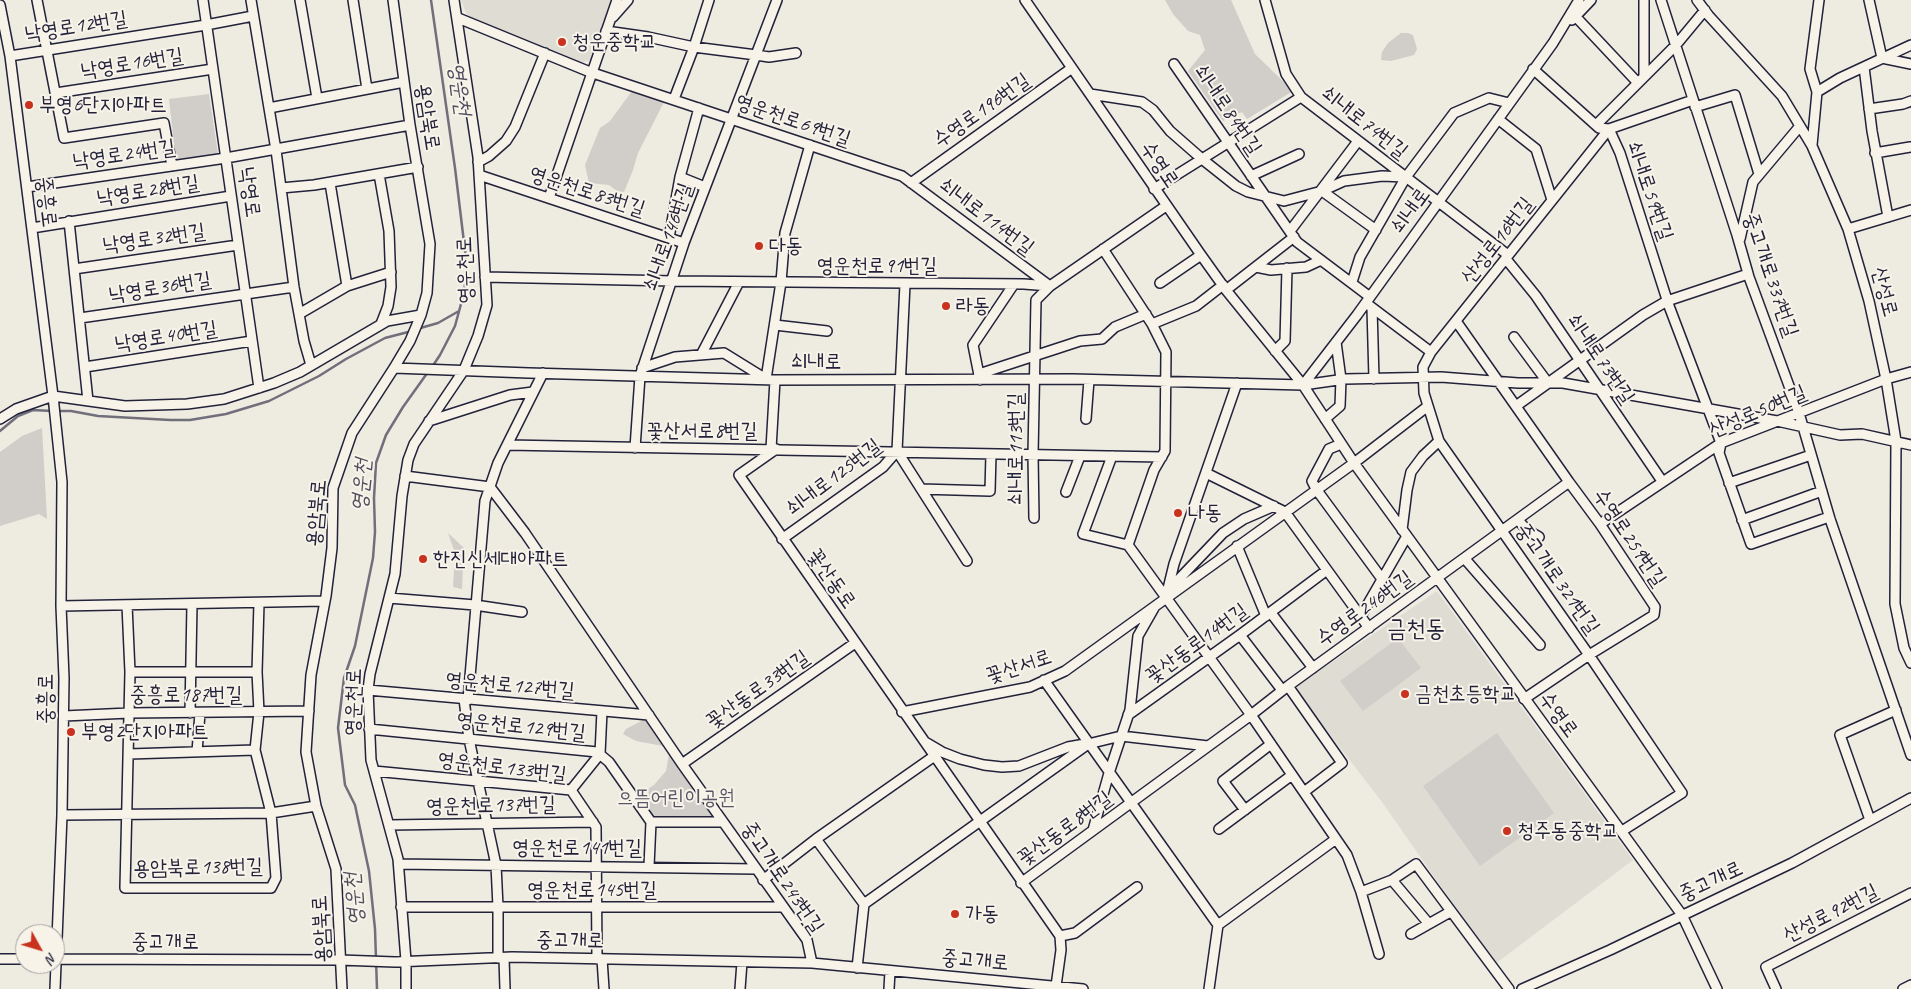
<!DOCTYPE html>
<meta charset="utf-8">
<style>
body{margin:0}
#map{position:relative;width:1911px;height:989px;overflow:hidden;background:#eeebe1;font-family:Caveat,sans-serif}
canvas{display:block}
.north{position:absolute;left:15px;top:924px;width:50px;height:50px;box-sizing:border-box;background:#f7f3e8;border:1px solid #a29fa3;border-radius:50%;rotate:129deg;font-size:14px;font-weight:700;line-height:20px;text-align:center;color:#22223b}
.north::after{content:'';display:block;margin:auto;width:18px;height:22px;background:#c8321e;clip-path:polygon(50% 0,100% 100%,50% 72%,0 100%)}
</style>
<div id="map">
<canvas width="1911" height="989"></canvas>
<div class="north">N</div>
</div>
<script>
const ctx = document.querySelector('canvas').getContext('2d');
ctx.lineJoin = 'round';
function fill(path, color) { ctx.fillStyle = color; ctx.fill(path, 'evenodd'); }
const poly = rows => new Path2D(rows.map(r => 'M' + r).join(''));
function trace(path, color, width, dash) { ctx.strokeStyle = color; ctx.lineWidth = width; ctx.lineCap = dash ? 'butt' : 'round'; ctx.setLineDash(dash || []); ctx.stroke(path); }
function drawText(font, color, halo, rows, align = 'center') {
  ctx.font = font + ' Caveat,"Poor Story",sans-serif'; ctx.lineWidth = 4; ctx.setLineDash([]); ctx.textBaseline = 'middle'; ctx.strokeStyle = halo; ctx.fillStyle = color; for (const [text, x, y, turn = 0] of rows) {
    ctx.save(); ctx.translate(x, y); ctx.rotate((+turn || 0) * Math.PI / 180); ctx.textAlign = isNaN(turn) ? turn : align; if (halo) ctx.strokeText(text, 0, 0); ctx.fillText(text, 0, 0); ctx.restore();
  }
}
fill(poly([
 [461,0,611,0,591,60,580,63,479,23,467,15],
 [1437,591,1633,860,1495,964,1382,802,1294,688]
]), '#dfdcd4');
fill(poly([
 [1165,0,1231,0,1255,54,1293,91,1247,119,1242,112,1223,121,1188,71,1205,50,1200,35,1188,31,1173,14],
 [1401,33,1408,33,1413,35,1417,49,1414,55,1391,61,1381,60,1382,52,1388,43],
 [632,91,664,102,638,153,633,170,624,192,617,191,609,185,589,183,585,165,600,128,610,121],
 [209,94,218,154,176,161,169,99],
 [42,428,47,519,39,514,0,526,0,452,22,436],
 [448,533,464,548,462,589,453,587,455,553],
 [1398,638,1421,668,1363,711,1340,681],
 [649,717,721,822,651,821,635,797,654,785,666,771,669,754,663,746,636,741,623,734,626,729],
 [1497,733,1554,813,1480,866,1423,786]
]), '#d1cdc9');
trace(poly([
 [431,0,455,168,467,267,464,293,455,326,440,355,432,367],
 [417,329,438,323,459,311],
 [57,411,71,411,98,416,170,420,190,420,226,414,269,401,319,376,346,359,385,338,412,331],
 [0,431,18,416,33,410,52,411],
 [377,989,375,929,369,871,355,805,345,785,338,728,344,678,355,646,373,558,375,532,374,498,376,463,386,435,403,407,428,372]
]), '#716f7b', 2.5);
const minor = poly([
 [37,0,64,138,164,123,172,166],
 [203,0,259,388],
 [251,0,276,150,294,287,304,341,311,365],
 [300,0,317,98],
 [353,0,367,89],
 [1025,0,1201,255,1226,290,1303,385,1354,463,1682,915,1717,989],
 [1265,0,1286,74,1301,97,1508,255],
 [1644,0,1644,76],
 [1661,0,1737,235,1749,277,1799,413,1830,519,1911,755],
 [1697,0,1709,16,1782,96,1812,146,1848,229,1869,301,1886,379,1896,441,1895,604,1904,648,1911,663],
 [1869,0,1882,58,1911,64],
 [0,5,10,56,53,396,62,482,61,606,64,678,62,815,55,989],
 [613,17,628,0],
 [1576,17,1638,83],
 [458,18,590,72,902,176,1050,286],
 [1572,20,1591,0],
 [606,31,648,37,694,47,756,55,769,57,796,53],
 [10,56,206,25,253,16],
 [1174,64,1297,242,1370,297],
 [1864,67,1872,131,1888,217],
 [1533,69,1599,128,1609,129,1693,100],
 [1817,92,1840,78,1911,45],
 [56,93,213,69],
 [1090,94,1142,102,1153,110,1170,131,1202,159,1236,186,1248,192,1284,201,1322,191,1344,181,1382,176,1405,177],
 [674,99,694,47,709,0],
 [1695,107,1735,95,1759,174],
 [269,108,404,82],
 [1869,109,1903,104,1911,101],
 [1498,119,1536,149,1552,200],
 [1596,125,1676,45,1705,10],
 [1609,129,1431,352,1423,367,1424,393,1439,441,1589,655,1682,793,1622,831],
 [1609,129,1620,153,1669,306,1721,443,1719,453,1751,544,1829,517],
 [1812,145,1817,92,1810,69,1819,0],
 [1875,153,1910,147],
 [478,162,489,156,506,141,515,127,545,53],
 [379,174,389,231,391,287,388,306,381,324],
 [479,175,684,243],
 [1251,176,1299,154],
 [680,177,705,187],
 [330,183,347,286],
 [911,183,1072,68],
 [27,187,226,158,410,125],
 [281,188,314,185,418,167],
 [1154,189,1301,97],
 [1322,191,1376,230],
 [549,198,617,0],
 [69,221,88,401],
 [32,228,231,196],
 [1848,229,1911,210],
 [1290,231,1358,141],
 [669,238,680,177,699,108],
 [1740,239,1753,182,1800,126],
 [1103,249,1152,324,1166,352,1165,451,1154,470,1128,545,1251,715,1347,855,1361,892,1379,954],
 [1506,259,1536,296,1662,481],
 [1256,267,1271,270,1306,267,1321,260],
 [74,269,238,245],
 [485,277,673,281,1024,284,1049,286],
 [1352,282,1360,257,1406,177,1454,113,1489,98,1509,103],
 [1160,283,1201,255],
 [1226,290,1294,237],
 [1366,303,1431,352],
 [1372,308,1374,379],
 [299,314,347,286,391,272],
 [80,318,294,287],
 [1456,321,1569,482,1600,524,1655,607,1654,615,1589,655,1524,699],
 [1152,324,1196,306,1223,285],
 [775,325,827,331],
 [1514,337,1548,383],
 [1275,351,1285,341,1287,268],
 [701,355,739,282],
 [85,367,252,341],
 [394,368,529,373,775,380,1073,379,1303,385,1345,379,1441,377,1518,383,1563,383,1777,421,1840,435,1862,434,1911,445],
 [642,368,675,357,724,353,766,379,781,282,785,233,810,145],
 [979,374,1080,341,1102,339,1115,327,1146,314],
 [980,380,973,345,1014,284],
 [1303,385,1357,315,1553,43,1579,0],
 [1516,406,1643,315,1667,301,1748,274],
 [0,419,16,409,53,396,125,406,187,404,224,399,274,383,300,372,387,321,421,315],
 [1086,419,1089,380],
 [1325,419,1340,406,1341,379,1336,342],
 [429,421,510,395,533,392],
 [1341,444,1329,449,1312,481,1316,489,1382,579],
 [507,445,1162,457],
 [635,448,640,376,684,243,777,0],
 [771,449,775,380],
 [776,449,739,475,1060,936,1061,950,1056,986],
 [897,451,967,561],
 [1112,456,1083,534,1128,545],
 [1206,473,1285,512,1369,628],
 [405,476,490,487,525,533,682,764,807,940,812,963],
 [1729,483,1811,455],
 [921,489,990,491,991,454],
 [1066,492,1080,456],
 [1034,518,1033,455,1036,300,1050,286,1166,206],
 [1518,520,1527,530,1539,537],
 [1742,520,1822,491],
 [1600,524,1721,443,1886,379,1911,372],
 [1402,530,1407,490,1411,472,1423,456,1439,441],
 [782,539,883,467,897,451,905,284],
 [1237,546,1266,616],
 [1465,559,1540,645],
 [1171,590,1180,578,1223,533,1244,519,1274,506],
 [1166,597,1174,564,1237,383],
 [389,598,475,605,522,612],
 [127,605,130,672,125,888,271,888,276,878,271,813,255,750,259,712,257,672,259,603],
 [61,606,324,601],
 [1271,613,1313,668],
 [1361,616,1407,536],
 [1240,635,1282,690],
 [130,672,257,672],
 [1044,680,1218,925],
 [1288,686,1342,763,1304,792],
 [368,690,649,715],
 [464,699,469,739,496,865,498,907,498,958],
 [468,700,485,501,498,463,543,373],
 [902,712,1030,687,1065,671,1354,463,1428,406],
 [190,713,192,604],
 [1128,715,1240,635,1327,570],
 [64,716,129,713,309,711],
 [369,729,597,752,609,762,651,822,649,866],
 [925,742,942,752,960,759,984,765,1002,767,1019,766,1068,747,1085,744],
 [197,752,200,713],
 [129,754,255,750],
 [682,764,855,643],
 [374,771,571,790,596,827,597,959],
 [571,790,600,754,602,711],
 [1245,810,1223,781,1271,744],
 [62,815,271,813,316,806],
 [1870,820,1840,735,1896,710],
 [651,822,723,822],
 [389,825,593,822],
 [1219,829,1292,775],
 [1093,830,1109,773,1130,710,1138,636,1154,608],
 [816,839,864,904],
 [399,864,755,869],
 [763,880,816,839,933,757],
 [1392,880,1429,924],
 [1021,883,1251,715,1288,686,1569,482],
 [1361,892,1392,880,1416,864,1509,989],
 [401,907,783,907],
 [1411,934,1450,912],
 [1060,936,1075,933,1137,887],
 [504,958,505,989],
 [0,959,25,959],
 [55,959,340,960,395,962,512,957,812,963,1083,989],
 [602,959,604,989],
 [857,968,864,904,1088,744,1121,736,1208,746],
 [342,989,336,869,316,806,306,752,311,675,326,596,332,548,333,488,352,433,394,368,410,341,421,315,427,293,430,244,410,125,393,0],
 [406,989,406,961,398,859,371,760,368,690,370,674,395,574,402,496,408,460,414,444,464,370,478,336,487,305,478,157,454,0],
 [740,989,742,962],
 [889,989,890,971],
 [1209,989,1218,925,1336,839],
 [1522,989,1610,950,1792,863,1911,798],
 [1776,989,1766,967,1911,893],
 [1903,989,1911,985]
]);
trace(minor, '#22223b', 12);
trace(minor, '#f7f3e8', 9);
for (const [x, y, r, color] of [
 [562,42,5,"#c8321e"],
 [29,105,5,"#c8321e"],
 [759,246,5,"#c8321e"],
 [946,306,5,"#c8321e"],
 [1178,513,5,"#c8321e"],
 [423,559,5,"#c8321e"],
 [1405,694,5,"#c8321e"],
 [71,732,5,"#c8321e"],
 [1507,831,5,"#c8321e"],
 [955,914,5,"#c8321e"]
]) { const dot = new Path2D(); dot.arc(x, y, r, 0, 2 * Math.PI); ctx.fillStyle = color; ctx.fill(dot); trace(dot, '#f7f3e8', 2); }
drawText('21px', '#22223b', '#f7f3e8', [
 ["낙영로12번길",76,27,-9],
 ["낙영로16번길",132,64,-9],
 ["쇠내로84번길",1227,110,56],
 ["수영로196번길",982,111,-35],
 ["용암북로",427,117,81],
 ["영운천로69번길",793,121,19],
 ["쇠내로74번길",1364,123,38],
 ["낙영로24번길",124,155,-8],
 ["수영로",1159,165,56],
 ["낙영로28번길",148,191,-9],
 ["쇠내로59번길",1649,191,71],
 ["낙영로",249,192,82],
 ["영운천로83번길",587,192,18],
 ["중흥로",46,202,83],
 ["쇠내로",1411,211,-54],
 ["쇠내로114번길",986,217,37],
 ["쇠내로146번길",669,237,-71],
 ["낙영로32번길",154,239,-8],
 ["산성로16번길",1498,241,-52],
 ["영운천로91번길",877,266],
 ["영운천로",466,270,-92],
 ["중고개로337번길",1770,275,71],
 ["낙영로36번길",160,288,-9],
 ["산성로",1884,292,75],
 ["낙영로40번길",166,337,-9],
 ["쇠내로73번길",1600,359,56],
 ["쇠내로",816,362],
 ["산성로50번길",1758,412,-23],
 ["꽃산서로8번길",702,431],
 ["쇠내로113번길",1016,449,-90],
 ["쇠내로125번길",834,478,-37],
 ["용암북로",317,513,-85],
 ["수영로259번길",1629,538,56],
 ["꽃산동로",831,579,55],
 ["중고개로321번길",1557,579,55],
 ["수영로246번길",1365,609,-36],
 ["꽃산동로14번길",1197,644,-36],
 ["꽃산서로",1019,667,-18],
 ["영운천로127번길",510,686,5],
 ["꽃산동로33번길",758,690,-35],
 ["중흥로187번길",186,695],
 ["중흥로",46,699,-90],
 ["영운천로",354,702,-88],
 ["수영로",1558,715,54],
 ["영운천로129번길",521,727,6],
 ["영운천로133번길",502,768,7],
 ["영운천로137번길",491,806,-1],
 ["꽃산동로8번길",1065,829,-36],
 ["영운천로141번길",577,848],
 ["용암북로138번길",198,868,-1],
 ["중고개로243번길",782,878,56],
 ["중고개로",1711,882,-25],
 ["영운천로145번길",592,890],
 ["산성로92번길",1831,914,-27],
 ["용암북로",322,929,-93],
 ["중고개로",570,941,1],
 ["중고개로",165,942],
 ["중고개로",975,961,5]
]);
drawText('21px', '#22223b', '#f7f3e8', [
 ["청운중학교",572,42],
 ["부영6단지아파트",39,105],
 ["다동",769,246],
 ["라동",956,306],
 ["나동",1188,513],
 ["한진신세대아파트",433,559],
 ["금천초등학교",1415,694],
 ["부영2단지아파트",81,732],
 ["청주동중학교",1517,831],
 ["가동",965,914]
], 'left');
drawText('21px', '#575566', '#f7f3e8', [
 ["으뜸어린이공원",676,798]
]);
drawText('italic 22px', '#504f60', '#f7f3e8', [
 ["영운천",459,89,82],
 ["영운천",362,485,-85],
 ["영운천",355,899,-95]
]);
drawText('24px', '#22223b', '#f7f3e8', [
 ["금천동",1416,630]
]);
</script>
